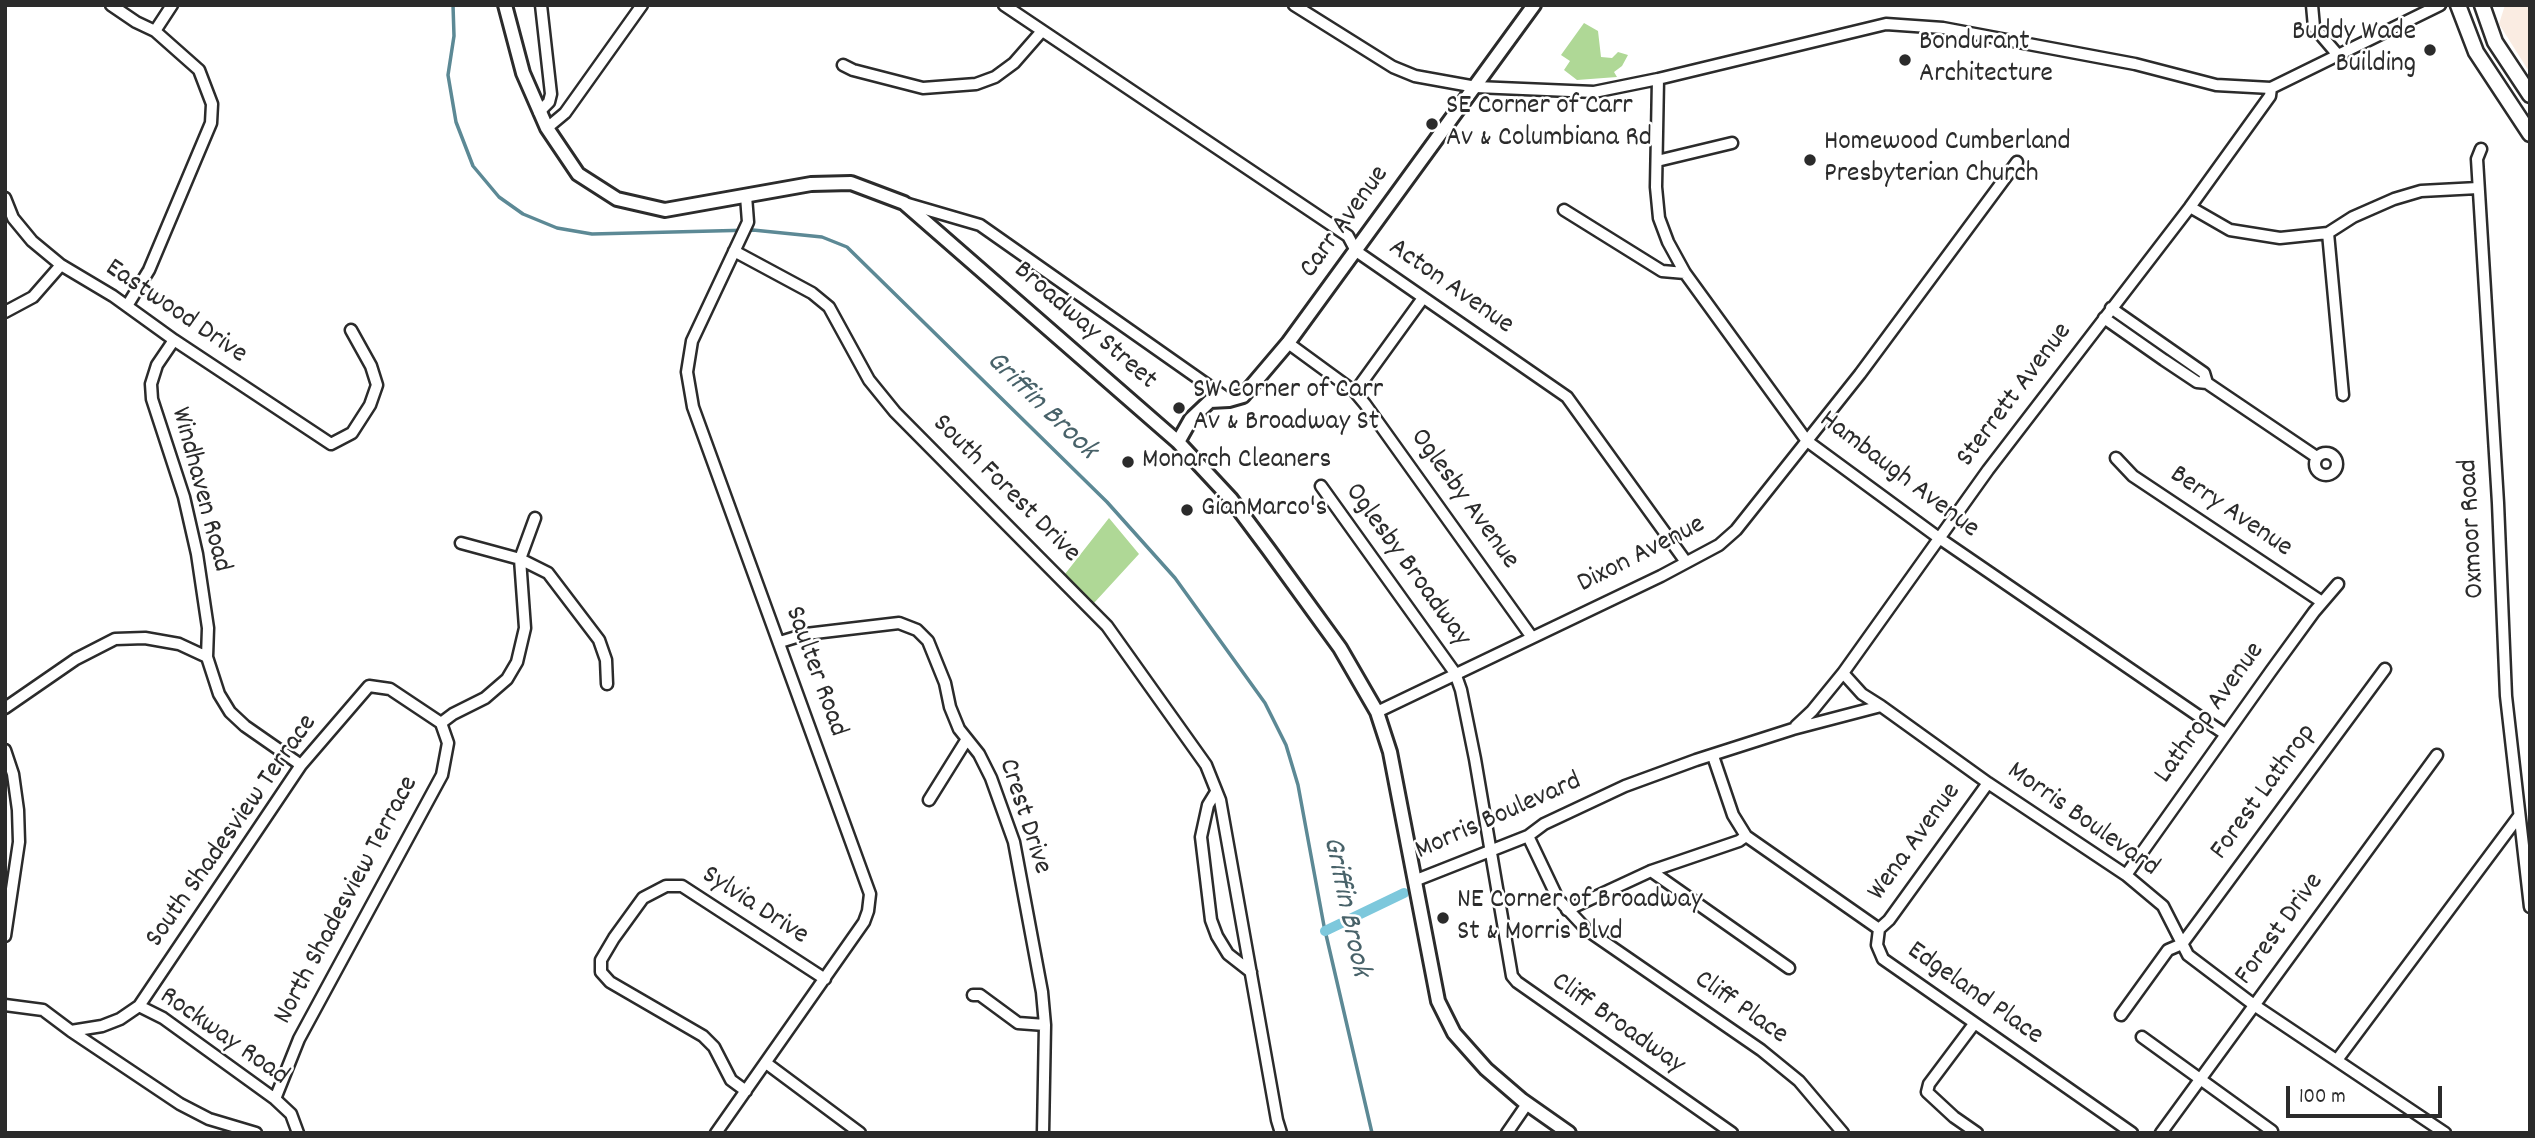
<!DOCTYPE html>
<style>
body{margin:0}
#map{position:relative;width:2535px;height:1138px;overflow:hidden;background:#fff;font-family:Dekko,sans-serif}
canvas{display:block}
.frame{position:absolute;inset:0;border:7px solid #2b2b2b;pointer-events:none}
.scale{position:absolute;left:2286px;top:1086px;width:156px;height:32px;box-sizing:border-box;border:4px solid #2b2b2b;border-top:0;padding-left:9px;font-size:21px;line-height:24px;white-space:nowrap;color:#2b2b2b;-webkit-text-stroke:5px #fff;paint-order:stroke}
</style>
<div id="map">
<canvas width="2535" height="1138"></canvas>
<div class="frame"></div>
<div class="scale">100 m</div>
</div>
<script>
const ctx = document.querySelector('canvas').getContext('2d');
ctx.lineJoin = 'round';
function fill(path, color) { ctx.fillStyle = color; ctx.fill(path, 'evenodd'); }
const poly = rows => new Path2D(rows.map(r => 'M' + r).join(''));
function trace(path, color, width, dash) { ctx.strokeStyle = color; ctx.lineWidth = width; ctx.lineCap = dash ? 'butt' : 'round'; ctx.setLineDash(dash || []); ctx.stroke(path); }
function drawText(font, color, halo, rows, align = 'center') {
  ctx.font = font + ' Dekko,sans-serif'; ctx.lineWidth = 5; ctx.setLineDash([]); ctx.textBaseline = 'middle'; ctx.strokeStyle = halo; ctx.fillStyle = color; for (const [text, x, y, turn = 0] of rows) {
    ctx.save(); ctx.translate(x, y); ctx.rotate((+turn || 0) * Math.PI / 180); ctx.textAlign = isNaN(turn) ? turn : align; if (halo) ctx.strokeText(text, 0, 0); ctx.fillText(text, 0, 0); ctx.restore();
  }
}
fill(poly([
 [2505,5,2530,5,2530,73,2499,24]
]), '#faece2');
fill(poly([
 [1584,23,1598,31,1601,57,1612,58,1618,52,1628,55,1622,66,1614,72,1617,77,1577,80,1564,70,1570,61,1561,55],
 [1109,518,1139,554,1094,603,1065,574]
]), '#afd896');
trace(poly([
 [453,5,454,36,448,75,456,122,473,166,499,197,523,214,557,228,592,234,753,230,822,237,847,247,1107,502,1175,578,1265,703,1286,745,1298,785,1324,926,1372,1133]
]), '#5c8995', 3.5);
trace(poly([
 [1325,931,1404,893]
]), '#7dc8dc', 10);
const minor = poly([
 [111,5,136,22,155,31,199,70,212,104,211,123,149,270,127,306],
 [1004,5,1348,236,1356,251,1567,397,1686,562],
 [1294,5,1393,67,1415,76,1476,87,1594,92,1658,79,1886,24,1943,28,2135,64,2216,85,2271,88,2440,5],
 [2312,5,2314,27,2338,55],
 [155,31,172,5],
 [843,65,853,70,923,88,976,84,995,77,1014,63,1042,31],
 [1658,79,1656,187,1659,218,1668,242,1685,273,1807,441,1939,538,2225,734],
 [539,112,549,102,551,94,541,5],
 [547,128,565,113,642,5],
 [2481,149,2477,159,2498,503,2506,696,2530,907],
 [1657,161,1732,143],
 [5,198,13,218,32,241,61,265,113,296,174,340,331,444,352,433,370,405,377,385,371,366,351,330],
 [908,204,980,225,1229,400],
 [2190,207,2230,230,2280,238,2328,233,2353,217,2394,199,2421,191,2478,188],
 [1564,210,1662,271,1685,273],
 [2328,233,2343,395],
 [734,251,812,293,829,307,869,380,895,412,1107,626,1206,765,1220,800,1277,1120,1281,1133],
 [2111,308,2204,373,2207,383],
 [5,312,33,297,61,265],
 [2104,318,2164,360,2197,382,2207,383,2315,456],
 [174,340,157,365,151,384,152,399,184,497,197,554,208,628,207,657],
 [1288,343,1355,392,1365,404,1531,636],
 [1355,392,1423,298],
 '2315 464a11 11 0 1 1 22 0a11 11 0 1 1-22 0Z',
 [2116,458,2133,476,2322,602],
 [1321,486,1455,673,1461,690,1475,759,1512,976,1517,982,1732,1133],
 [461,543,520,559,548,573,599,640,606,660,607,684],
 [780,642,806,634,899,623,917,630,928,641,945,683,950,707,959,729,979,754,991,778,1014,842,1042,992,1045,1025,1043,1133],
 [1843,673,1862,694,1881,706],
 [5,708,76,659,115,639,145,638,179,644,207,657,219,694,230,712,245,726,301,765],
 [1377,712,1661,576,1719,545,1736,530,1860,374,2017,162],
 [441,723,453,714,485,698,507,679,517,662,525,628,520,559,535,518],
 [1796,726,1812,711,1843,673,1988,470,2190,207,2270,96,2271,88],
 [5,750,13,774,18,810,19,842,5,936],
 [1713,756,1733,815,1746,836,1879,929],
 [1216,792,1208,805,1201,837,1211,920,1217,936,1228,954,1251,972],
 [929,800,967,739],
 [1528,836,1558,899,1587,930,1761,1050,1799,1081,1843,1133],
 [1651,871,1789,968],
 [2126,875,2271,671,2314,612,2338,584],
 [1414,881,1528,836,1544,824,1625,786,1696,760,1793,729,1881,706,1988,783,2126,875,2163,906,2188,955,2254,1005,2445,1133],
 [1567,910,1651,871,1739,841,1746,836],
 [1879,929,1877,945,1883,959,2132,1133],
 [1879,929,1889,920,1988,783],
 [973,995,980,995,1018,1023,1045,1025],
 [5,1005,43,1010,71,1031,180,1104,209,1119,256,1133],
 [139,1006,163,1018,275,1099,291,1114,298,1133],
 [2121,1015,2168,950,2182,944,2385,669],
 [1974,1024,1929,1084,1927,1092,1954,1117,1977,1133],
 [71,1031,102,1026,120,1019,139,1006,301,765,369,686,390,689,441,723],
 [2142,1037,2272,1131],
 [2337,1060,2519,816],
 [766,1063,860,1133],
 [746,1091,731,1080,714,1047,703,1036,610,982,601,972,601,960,614,938,643,898,666,886,682,886,825,979],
 [275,1099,299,1039,442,775,448,743,441,723],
 [716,1133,864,922,868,911,870,894,693,407,687,372,692,341,748,222,746,196],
 [1507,1133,1527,1104],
 [2161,1133,2437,755]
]);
const tertiary = poly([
 [505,5,523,73,547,128,578,174,617,199,665,210,811,184,851,183,904,203,1178,442,1231,499,1269,550,1340,648,1377,712,1390,752,1438,1001,1454,1033,1486,1069,1522,1100,1569,1133],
 [1178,442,1191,419,1210,401,1229,400,1243,396,1288,343,1534,5]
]);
const secondary = poly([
 [2458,5,2476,52,2530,134],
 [2482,5,2495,42,2530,95]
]);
trace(minor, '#2b2b2b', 15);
trace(tertiary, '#2b2b2b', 18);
trace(secondary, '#2b2b2b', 19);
trace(minor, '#fff', 10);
trace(tertiary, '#fff', 12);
trace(secondary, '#fff', 14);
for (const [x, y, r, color] of [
 [2430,50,7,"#2b2b2b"],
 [1905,60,7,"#2b2b2b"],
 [1432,124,7,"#2b2b2b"],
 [1810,160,7,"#2b2b2b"],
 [1179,408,7,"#2b2b2b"],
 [1128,462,7,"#2b2b2b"],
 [1187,510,7,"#2b2b2b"],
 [1443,918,7,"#2b2b2b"]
]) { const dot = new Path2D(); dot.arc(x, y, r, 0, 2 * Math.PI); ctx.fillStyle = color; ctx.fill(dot); trace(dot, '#fff', 2.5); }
drawText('28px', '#2b2b2b', '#fff', [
 ["Buddy Wade",2416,34,"right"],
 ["Building",2416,66,"right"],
 ["Bondurant",1919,44],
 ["Architecture",1919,76],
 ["SE Corner of Carr",1446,108],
 ["Av & Columbiana Rd",1446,140],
 ["Homewood Cumberland",1824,144],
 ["Presbyterian Church",1824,176],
 ["SW Corner of Carr",1193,392],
 ["Av & Broadway St",1193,424],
 ["Monarch Cleaners",1142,462],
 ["GianMarco's",1201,510],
 ["NE Corner of Broadway",1457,902],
 ["St & Morris Blvd",1457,934]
], 'left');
drawText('28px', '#2b2b2b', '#fff', [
 ["Carr Avenue",1346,223,-54],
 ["Acton Avenue",1450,288,35],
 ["Eastwood Drive",175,313,34],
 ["Broadway Street",1084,327,41],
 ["Sterrett Avenue",2016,396,-53],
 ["Hambaugh Avenue",1898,476,37],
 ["Windhaven Road",199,490,75],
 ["South Forest Drive",1005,490,45],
 ["Oglesby Avenue",1463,500,54],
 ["Berry Avenue",2230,513,34],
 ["Oxmoor Road",2474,529,-93],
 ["Dixon Avenue",1642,556,-27],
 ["Oglesby Broadway",1406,566,54],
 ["Saulter Road",814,672,70],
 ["Lathrop Avenue",2211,714,-54],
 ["Forest Lathrop",2265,793,-54],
 ["Crest Drive",1023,817,72],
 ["Morris Boulevard",1499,818,-24],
 ["Morris Boulevard",2082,821,35],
 ["South Shadesview Terrace",233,832,-55],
 ["Wena Avenue",1916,843,-54],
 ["North Shadesview Terrace",348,901,-62],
 ["Sylvia Drive",754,907,33],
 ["Forest Drive",2281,930,-54],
 ["Edgeland Place",1974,995,35],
 ["Cliff Place",1740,1009,35],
 ["Cliff Broadway",1617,1025,35],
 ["Rockway Road",223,1038,35]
]);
drawText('italic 30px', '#486269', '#fff', [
 ["Griffin Brook",1040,407,44],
 ["Griffin Brook",1344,907,78]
]);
</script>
